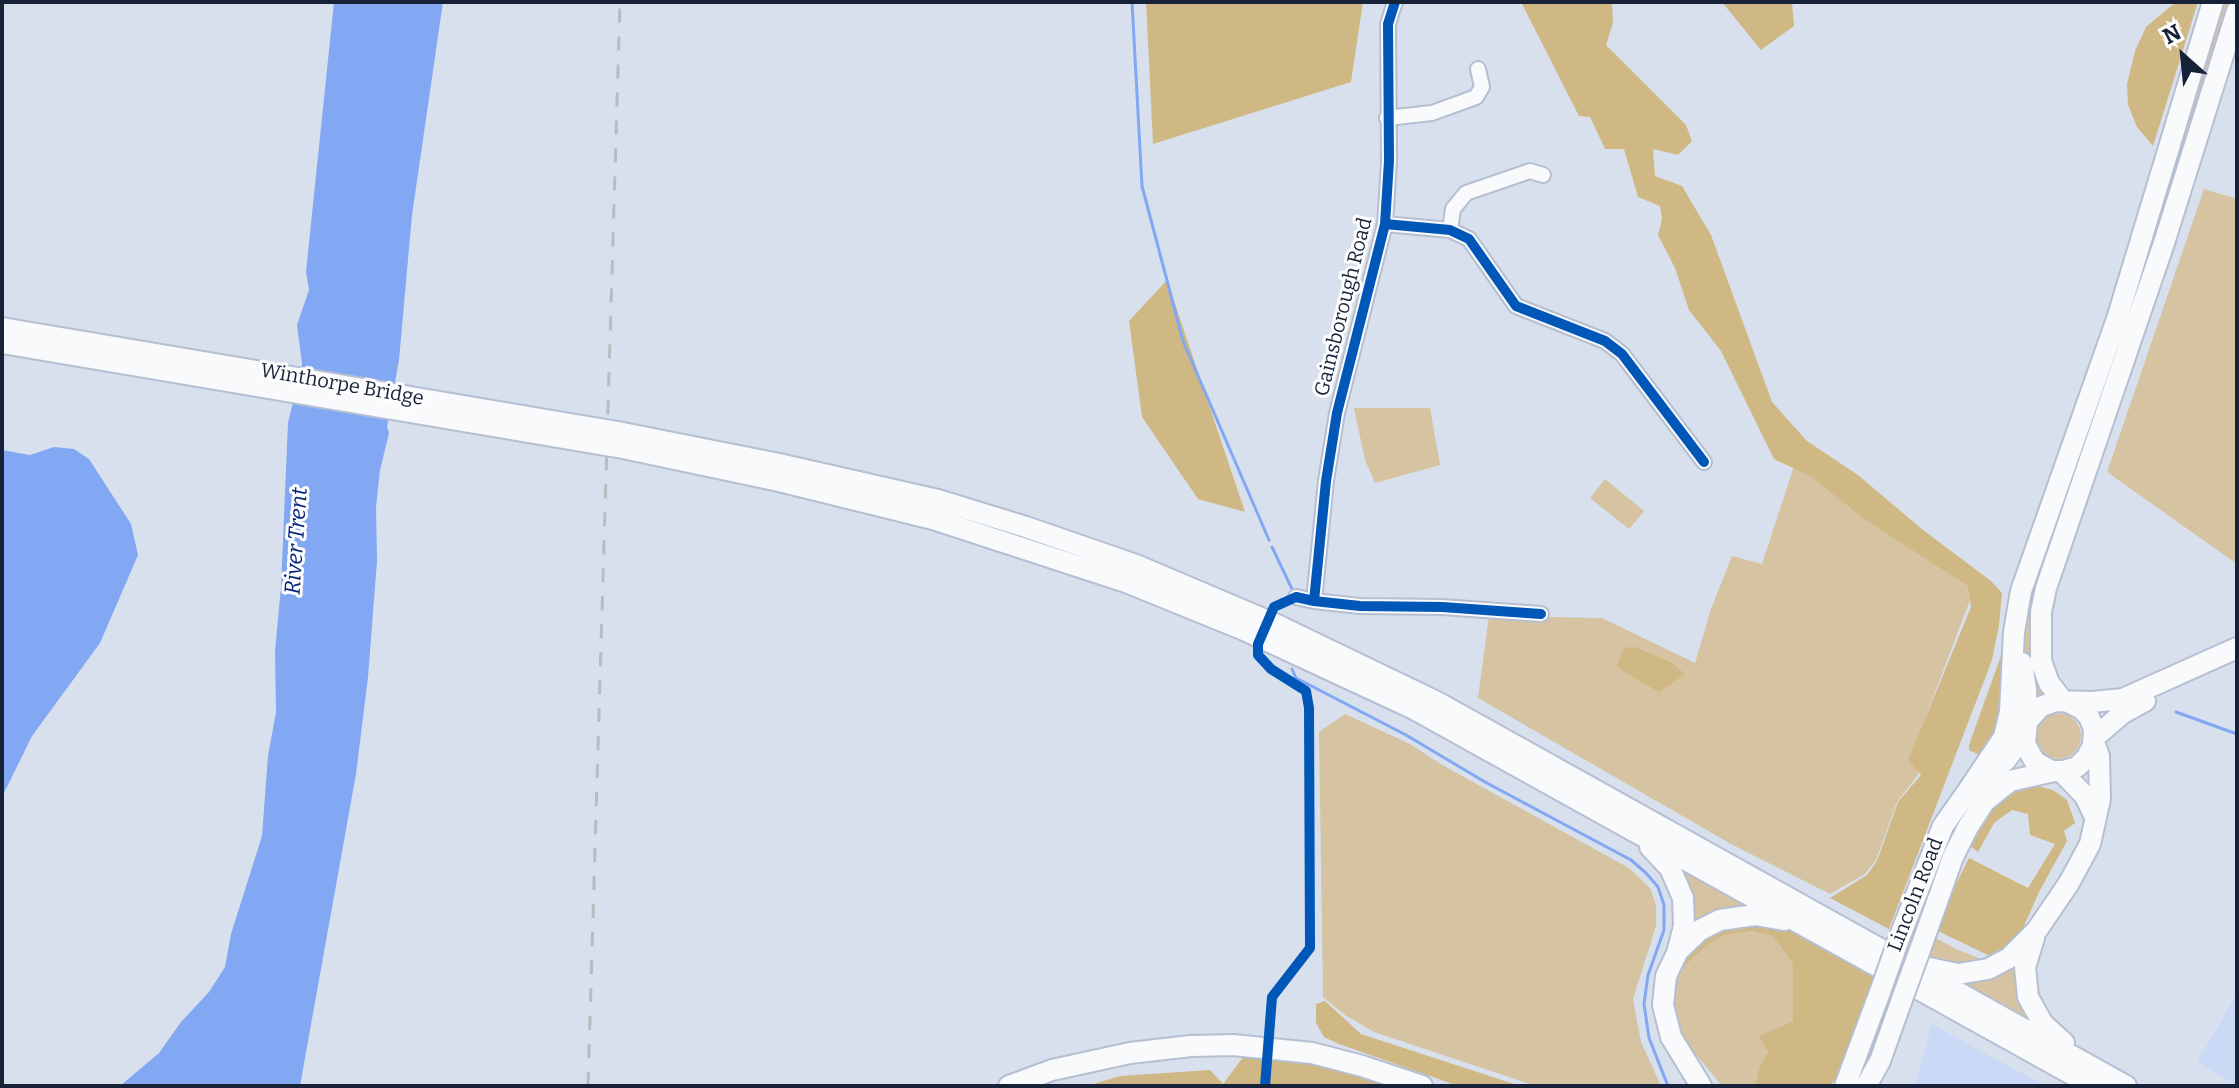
<!DOCTYPE html>
<style>
body{margin:0}
#map{position:relative;width:2239px;height:1088px;overflow:hidden;background:#d8e0ed;font-family:Bitter,serif}
canvas{display:block}
.frame{position:absolute;inset:0;border:4px solid #172239;pointer-events:none}
.north{position:absolute;left:2143px;top:16px;width:80px;height:80px;-webkit-text-stroke:6px #fdfdfd;paint-order:stroke;rotate:333deg;font-size:22px;font-weight:700;line-height:32px;text-align:center;color:#172239}
.north::after{content:'';display:block;margin:auto;width:28px;height:36px;background:#172239;clip-path:polygon(50% 0,100% 100%,50% 72%,0 100%)}
</style>
<div id="map">
<canvas width="2239" height="1088"></canvas>
<div class="frame"></div>
<div class="north">N</div>
</div>
<script>
const ctx = document.querySelector('canvas').getContext('2d');
ctx.lineJoin = 'round';
function fill(path, color) { ctx.fillStyle = color; ctx.fill(path, 'evenodd'); }
const poly = rows => new Path2D(rows.map(r => 'M' + r).join(''));
function trace(path, color, width, dash) { ctx.strokeStyle = color; ctx.lineWidth = width; ctx.lineCap = dash ? 'butt' : 'round'; ctx.setLineDash(dash || []); ctx.stroke(path); }
function drawText(font, color, halo, rows, align = 'center') {
  ctx.font = font + ' Bitter,serif'; ctx.lineWidth = 6; ctx.setLineDash([]); ctx.textBaseline = 'middle'; ctx.strokeStyle = halo; ctx.fillStyle = color; for (const [text, x, y, turn = 0] of rows) {
    ctx.save(); ctx.translate(x, y); ctx.rotate((+turn || 0) * Math.PI / 180); ctx.textAlign = isNaN(turn) ? turn : align; if (halo) ctx.strokeText(text, 0, 0); ctx.fillText(text, 0, 0); ctx.restore();
  }
}
fill(poly([
 [2237,994,2237,1085,2197,1062],
 [1932,1024,1975,1048,2046,1086,1915,1086]
]), '#cad9f5');
fill(poly([
 [2221,2,2234,2,2167,214,2047,559,2046,693,2033,699,2024,651,2027,599],
 [2204,189,2237,199,2237,564,2107,472],
 [1354,408,1430,408,1440,465,1375,483,1365,460],
 [1798,454,1975,587,1916,742,1918,775,1897,802,1876,860,1865,874,1830,894,1731,844,1478,698,1489,616,1602,618,1695,663,1711,609,1732,556,1762,564],
 [1605,479,1644,511,1629,529,1590,498],
 '2035 736a23 23 0 1 1 46 0a23 23 0 1 1-46 0Z',
 [1345,714,1410,744,1444,766,1629,868,1650,888,1656,905,1656,926,1633,999,1641,1042,1661,1086,1536,1086,1374,1032,1345,1015,1323,997,1319,732],
 [1670,858,1719,885,1748,908,1686,937],
 [1752,931,1772,936,1793,964,1793,1021,1760,1036,1768,1052,1760,1065,1755,1086,1722,1086,1683,1039,1675,1025,1671,989,1679,971,1708,945,1722,936],
 [1934,937,1958,950,1986,961,1959,967,1926,960],
 [2020,954,2043,1029,1991,1002,1964,981]
]), '#d5c3a1');
fill(poly([
 [1146,2,1363,2,1351,82,1153,144],
 [1521,2,1612,2,1613,23,1606,45,1686,125,1692,141,1678,155,1653,149,1655,176,1682,186,1711,235,1772,402,1807,441,1858,475,1923,530,1991,581,2002,593,1999,625,1992,660,1889,929,1830,898,1867,875,1877,861,1898,802,1921,775,1908,760,1971,607,1968,586,1863,518,1812,477,1774,459,1721,351,1689,310,1675,268,1658,235,1662,219,1660,206,1638,197,1624,149,1605,149,1590,117,1579,116],
 [1722,2,1792,2,1794,26,1761,50],
 [2176,2,2198,2,2153,146,2137,127,2128,105,2127,84,2135,51,2146,27],
 [1167,280,1245,512,1198,499,1142,417,1129,321],
 [1635,647,1672,663,1685,674,1659,692,1626,673,1617,666,1624,648],
 [2003,650,2010,650,2007,702,1988,750,1979,755,1969,750,1969,745],
 [2029,784,2053,790,2067,800,2075,823,2064,831,2067,841,2039,892,2021,933,1994,958,1938,931,1953,890,1969,858,2028,888,2055,844,2030,835,2028,814,2012,810,1994,823,1978,852,1969,845,1991,806,2008,791],
 [1739,921,1785,928,1876,979,1842,1070,1830,1086,1755,1086,1760,1065,1768,1052,1759,1036,1793,1021,1793,964,1772,936,1752,931,1722,936,1708,945,1679,971,1694,946,1714,929],
 [1325,1001,1361,1034,1520,1086,1458,1086,1339,1044,1324,1037,1316,1023,1316,1004],
 [1244,1056,1310,1062,1394,1086,1087,1086,1120,1076,1210,1070,1223,1084]
]), '#cfb883');
fill(poly([
 [334,2,443,2,412,215,399,360,387,427,389,433,380,470,376,507,377,561,368,677,356,774,303,1069,300,1086,120,1086,159,1053,181,1022,209,992,225,967,231,934,262,836,268,756,276,712,275,651,281,587,288,423,302,364,297,325,309,290,306,272],
 [54,447,74,449,89,459,131,524,138,555,100,643,32,736,2,797,2,450,30,455]
]), '#82a7f3');
trace(poly([
 [1132,2,1142,186,1183,341,1269,540],
 [1272,547,1293,591],
 [1292,669,1296,678,1406,735,1485,782,1631,860,1646,873,1658,887,1664,905,1664,930,1648,975,1644,1004,1649,1038,1668,1086],
 [2176,712,2237,734]
]), '#82a7f3', 3);
const minor = poly([
 [1387,118,1432,113,1476,97,1482,87,1478,69],
 [1385,224,1450,230,1469,239,1516,306,1605,341,1622,354,1704,462],
 [1450,230,1453,209,1466,193,1530,171,1543,175],
 [1296,597,1314,601,1326,481,1337,413,1385,224,1389,161,1388,24,1395,2],
 [1314,601,1360,606,1442,607,1541,614]
]);
const highway = poly([
 [2,328,600,429],
 [2,343,599,444],
 [618,432,779,464,938,500,1026,527,1136,565,1275,624,1437,702,2126,1086],
 [618,447,779,481,933,519,1126,582,1244,630,1414,709,2093,1086],
 [2022,663,2026,689,2027,722],
 [2063,701,2049,683,2041,661,2041,612,2046,588,2164,243,2237,11],
 [2068,702,2082,709,2089,717,2094,729,2093,745,2087,757,2077,767,2063,771,2052,771,2035,762,2025,744,2027,722,2040,707,2056,701,2092,702,2123,699,2237,648],
 [2094,738,2123,713,2145,701],
 [2061,771,2085,796,2095,817],
 [1965,795,2004,737,2010,712,2014,632,2021,591,2118,316,2213,2],
 [1650,847,1670,868,1683,898,1684,926,1677,953,1666,976,1663,1005,1671,1037,1701,1086],
 [1900,936,1943,826,1965,795,2005,761,2018,744,2025,728],
 [2034,938,2025,967,2028,997,2043,1024,2064,1043],
 [1921,947,1953,857,1968,827,1984,802,2010,781,2054,771],
 [1679,950,1700,930,1720,920,1755,915,1784,920],
 [1929,968,1958,974,1988,969,2009,958,2037,930,2069,883,2090,844,2100,799,2099,756,2094,742],
 [1009,1086,1052,1070,1130,1053,1191,1046,1233,1045,1312,1053,1362,1066,1422,1086],
 [1845,1086,1880,992],
 [1866,1086,1880,1061,1901,1002]
]);
trace(minor, '#b6bfd2', 18);
trace(highway, '#b6bfd2', 24);
trace(minor, '#f9fafc', 14);
trace(highway, '#f9fafc', 20);
trace(poly([
 [588,1086,620,2]
]), '#b8bbbf', 3, [14, 14]);
const highwayBridge = poly([
 [600,429,618,432],
 [599,444,618,447],
 [1880,992,1900,936],
 [1901,1002,1921,947]
]);
trace(highwayBridge, '#b6bfd2', 24, []);
trace(highwayBridge, '#f9fafc', 20);
trace(poly([
 [1385,224,1450,230,1469,239,1516,306,1605,341,1622,354,1704,462],
 [1314,601,1360,606,1442,607,1541,614],
 [1265,1086,1272,997,1310,948,1309,708,1306,691,1271,669,1258,655,1258,644,1274,607,1296,597,1314,601,1326,481,1337,413,1385,224,1389,161,1388,24,1395,2]
]), '#0057b8', 10);
drawText('20px', '#172239', '#fdfdfd', [
 ["Gainsborough Road",1344,307,-76],
 ["Winthorpe Bridge",342,385,10],
 ["Lincoln Road",1916,895,-69]
]);
drawText('italic 22px', '#02227b', '#fdfdfd', [
 ["River Trent",297,541,-86]
]);
</script>
